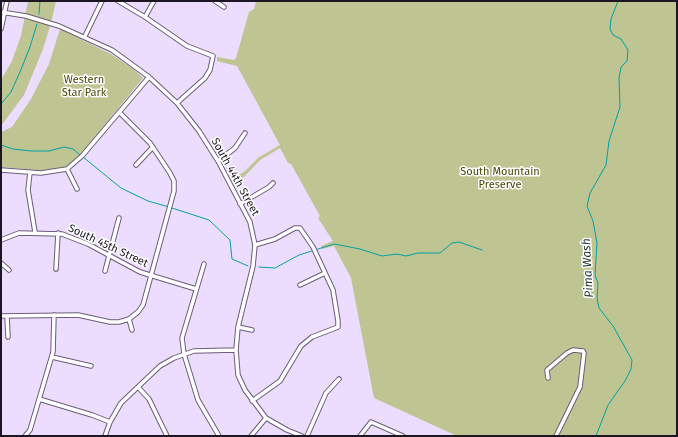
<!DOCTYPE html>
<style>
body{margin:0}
#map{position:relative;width:678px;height:437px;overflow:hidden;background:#ecdcfd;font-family:"Fira Sans",sans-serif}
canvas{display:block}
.frame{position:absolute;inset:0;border:2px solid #1b1621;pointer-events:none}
</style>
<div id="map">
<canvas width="678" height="437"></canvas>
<div class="frame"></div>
</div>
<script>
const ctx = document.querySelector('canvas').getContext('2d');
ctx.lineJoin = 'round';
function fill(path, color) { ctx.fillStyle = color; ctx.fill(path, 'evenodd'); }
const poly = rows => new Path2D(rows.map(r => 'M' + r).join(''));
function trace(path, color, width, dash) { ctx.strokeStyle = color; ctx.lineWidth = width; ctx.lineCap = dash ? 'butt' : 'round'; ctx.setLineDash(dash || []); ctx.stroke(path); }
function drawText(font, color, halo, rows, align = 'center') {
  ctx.font = font + ' "Fira Sans",sans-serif'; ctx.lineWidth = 3; ctx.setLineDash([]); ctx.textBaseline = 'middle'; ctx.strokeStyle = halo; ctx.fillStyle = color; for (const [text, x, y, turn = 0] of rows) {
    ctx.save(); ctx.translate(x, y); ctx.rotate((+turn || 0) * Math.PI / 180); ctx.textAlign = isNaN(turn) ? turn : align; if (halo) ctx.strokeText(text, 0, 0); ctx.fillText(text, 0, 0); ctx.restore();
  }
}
fill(poly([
 [28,1,56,1,51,23,43,49,24,95,1,126,1,80,12,61,21,36],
 [256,1,677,1,677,436,457,436,374,398,351,278,334,246,322,249,321,246,333,241,318,218,320,216,291,164,288,163,280,148,260,160,244,177,234,182,233,179,245,171,258,158,280,145,237,66,217,61,217,57,234,60,236,58,249,12,254,9],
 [60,29,111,54,133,69,143,78,80,155,66,167,48,171,1,167,1,132,12,127,31,99,49,64]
]), '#bec492');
trace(poly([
 [39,14,40,1],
 [1,104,11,92,20,72,30,47,37,24],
 [1,145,13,149,31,151,49,151,64,147,73,149,80,155],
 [83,157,121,188,148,201,169,207],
 [172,208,209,220,230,240,232,259,248,266],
 [259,267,275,268,299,255,334,244,360,249,382,256,397,254,406,256,418,253,440,253,452,243,459,242,482,250],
 [596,436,608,405,625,381,631,369,632,360,613,326,599,308,597,298,598,283,595,275,597,243,593,221,587,206,590,193,606,165,609,141,620,107,619,78,621,67,627,61,628,50,621,39,613,35,610,29,611,19,618,1]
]), '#01a2a5', 1);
const street = poly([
 [118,1,145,17,187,46,213,56,210,70,205,78,177,103],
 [215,1,224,7],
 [1,12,26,16,59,26,112,50,149,77,177,103,199,131,218,161,250,222,255,245,253,266,238,327,236,350,238,375,245,390,266,418,287,430,302,436],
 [145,17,154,1],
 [1,29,7,1],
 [85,36,102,1],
 [218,161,235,148,245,133],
 [136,165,153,147],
 [67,169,77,189],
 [1,170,41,173,67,169,82,156,149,77],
 [30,172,28,190,35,232],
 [240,204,269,187,273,183],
 [1,240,19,233,62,234,88,244,140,272,196,289],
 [1,263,9,270],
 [204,264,182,338,184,354,198,400,219,436],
 [56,269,58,233],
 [105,271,119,218],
 [300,285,325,273],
 [1,316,78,315,110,322,119,322,129,319,138,312,143,305,174,191,174,181,170,173,150,143,119,112],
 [7,316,8,337],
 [129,319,132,330],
 [238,327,252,330],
 [52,357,91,366],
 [548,378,547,370,567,353,573,350,583,351,584,353,580,387,556,436],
 [138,387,149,399,167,436],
 [39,399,92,415,110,422],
 [252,401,280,381,301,346,312,337,338,327,338,321,333,290,313,247,300,228,295,228,275,239,255,245],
 [25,436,30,430,53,352,54,315],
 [105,436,110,422,121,403,160,366,174,358,194,351,236,350],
 [251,436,266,418],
 [307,436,326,393,339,379],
 [360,436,371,422,403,436]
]);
trace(street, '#6b5d7a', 5.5);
trace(street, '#fff', 3.5);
drawText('11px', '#464b07', '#fff', [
 ["Western",84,80],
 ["Star Park",84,93],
 ["South Mountain",500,172],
 ["Preserve",500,185]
]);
drawText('11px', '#1b1621', '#fff', [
 ["South 44th Street",235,177,61],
 ["South 45th Street",108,246,25]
]);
drawText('italic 12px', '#1b3131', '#fff', [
 ["Pima Wash",588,268,-93]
]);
</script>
